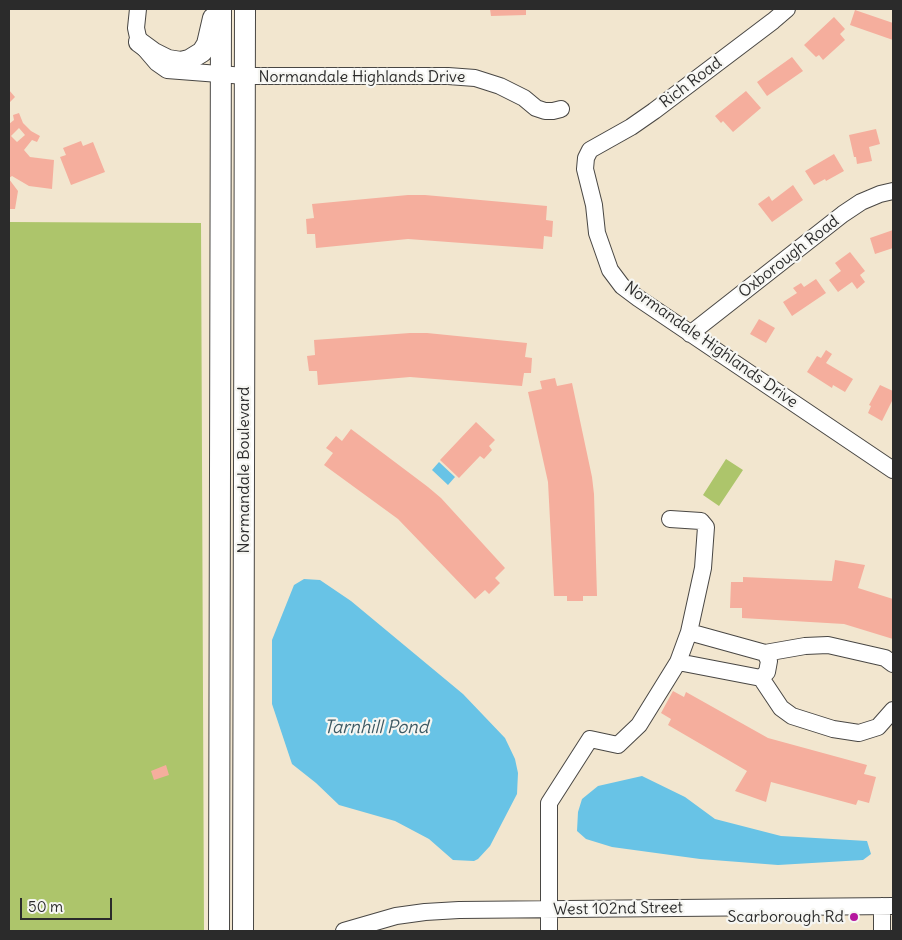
<!DOCTYPE html>
<style>
body{margin:0}
#map{position:relative;width:902px;height:940px;overflow:hidden;background:#f2e6cf;font-family:Delius,sans-serif}
canvas{display:block}
.frame{position:absolute;inset:0;border:10px solid #2b2b2b;pointer-events:none}
.scale{position:absolute;left:20px;top:898px;width:92px;height:22px;box-sizing:border-box;border:2px solid #2b2b2b;border-top:0;padding-left:6px;font-size:15px;line-height:18px;white-space:nowrap;color:#2b2b2b;-webkit-text-stroke:4px #f6f6f2;paint-order:stroke}
</style>
<div id="map">
<canvas width="902" height="940"></canvas>
<div class="frame"></div>
<div class="scale">50 m</div>
</div>
<script>
const ctx = document.querySelector('canvas').getContext('2d');
ctx.lineJoin = 'round';
function fill(path, color) { ctx.fillStyle = color; ctx.fill(path, 'evenodd'); }
const poly = rows => new Path2D(rows.map(r => 'M' + r).join(''));
function trace(path, color, width, dash) { ctx.strokeStyle = color; ctx.lineWidth = width; ctx.lineCap = dash ? 'butt' : 'round'; ctx.setLineDash(dash || []); ctx.stroke(path); }
function drawText(font, color, halo, rows, align = 'center') {
  ctx.font = font + ' Delius,sans-serif'; ctx.lineWidth = 4.5; ctx.setLineDash([]); ctx.textBaseline = 'middle'; ctx.strokeStyle = halo; ctx.fillStyle = color; for (const [text, x, y, turn = 0] of rows) {
    ctx.save(); ctx.translate(x, y); ctx.rotate((+turn || 0) * Math.PI / 180); ctx.textAlign = isNaN(turn) ? turn : align; if (halo) ctx.strokeText(text, 0, 0); ctx.fillText(text, 0, 0); ctx.restore();
  }
}
fill(poly([
 [9,222,201,223,204,931,9,931],
 [726,459,743,470,719,506,703,495]
]), '#adc56b');
fill(poly([
 [439,462,455,477,448,485,432,470],
 [304,579,320,580,351,601,463,694,505,738,515,759,518,773,517,794,490,846,478,859,474,861,453,860,429,839,395,821,339,805,316,783,292,764,272,704,272,640,294,585],
 [642,776,685,797,715,819,781,836,867,841,871,854,863,860,778,865,700,859,612,847,586,839,577,831,578,812,582,799,598,786]
]), '#68c3e6');
fill(poly([
 [490,9,526,9,526,15,491,16],
 [855,10,893,23,893,40,850,25],
 [834,17,845,29,840,34,845,40,823,60,819,55,816,57,804,45],
 [792,57,803,71,767,96,757,82],
 [9,90,15,97,9,103],
 [746,91,761,108,733,132,723,121,721,123,715,116],
 [19,113,23,123,31,131,40,136,37,142,32,140,24,150,30,157,54,160,52,189,29,186,12,176,9,178,9,124,14,120,13,115],
 [19,128,25,135,17,142,11,136],
 [876,129,880,144,869,147,872,161,857,164,856,157,854,157,849,135],
 [81,141,83,146,93,142,105,172,71,185,60,157,66,155,63,148],
 [834,154,844,171,826,181,825,179,814,185,805,171],
 [9,179,18,191,15,209,9,209],
 [793,185,803,200,772,222,758,204,769,196,772,201],
 [408,195,425,195,547,206,546,220,553,221,552,237,544,236,543,249,408,239,316,248,315,234,307,234,306,219,314,218,312,204],
 [893,230,893,248,875,254,870,238],
 [850,252,865,271,860,275,865,282,857,289,852,282,838,292,829,280,841,271,835,263],
 [816,279,826,293,792,316,783,302,797,293,793,288,801,283,804,287],
 [759,319,775,328,766,343,750,334],
 [410,333,427,333,527,343,525,357,532,358,531,373,524,373,522,386,410,377,318,385,317,371,309,371,307,356,315,355,314,340],
 [826,350,832,354,826,363,853,379,845,392,833,385,832,388,807,372,817,356,821,358],
 [555,378,557,386,572,383,592,477,594,494,597,596,583,596,583,601,567,601,567,596,554,596,548,482,528,392,542,389,540,381],
 [880,385,893,391,893,399,882,421,868,413,871,406,869,405],
 [476,422,495,440,489,446,492,450,484,459,480,456,459,478,440,460],
 [351,429,428,487,441,498,505,568,495,578,500,583,489,594,485,590,475,599,398,519,324,465,333,453,326,448,336,436,342,441],
 [835,560,865,565,858,588,893,599,893,639,844,624,742,618,742,608,730,608,731,582,743,582,743,577,832,581],
 [673,691,684,697,686,692,768,738,867,765,864,774,876,777,869,803,858,800,856,805,771,782,766,802,735,791,747,771,668,725,671,719,661,713],
 [166,765,169,775,154,780,151,771]
]), '#f5ae9d');
const minor = poly([
 [138,9,136,28,139,42,157,63,167,70,245,76,448,76,475,78,500,86,524,98,536,108,545,111,553,111,561,109],
 [787,9,773,21,654,111,631,127,590,150,586,158,585,169,594,205,597,233,610,270,622,286,638,298,893,470],
 [690,334,843,214,861,202,880,194,893,191],
 [765,653,805,646,828,645,885,658,893,664],
 [678,662,689,632],
 [761,678,781,708,792,716,833,729,859,733,878,727,893,710],
 [344,931,396,916,425,912,459,910,893,906],
 [549,931,549,803,590,739,618,745,639,725,678,662,761,678,767,672,769,661,765,653,689,632,703,568,706,527,701,521,670,519],
 [882,931,882,906]
]);
const major = poly([
 [139,42,154,53,168,60,181,62,189,60,202,52,207,44,213,18],
 [219,931,221,9],
 [243,931,245,9]
]);
trace(minor, '#494744', 18);
trace(major, '#494744', 22);
trace(minor, '#fff', 16);
trace(major, '#fff', 20);
for (const [x, y, r, color] of [
 [854,917,5,"#b5179e"]
]) { const dot = new Path2D(); dot.arc(x, y, r, 0, 2 * Math.PI); ctx.fillStyle = color; ctx.fill(dot); trace(dot, '#f6f6f2', 2); }
drawText('16px', '#2b2b2b', '#f6f6f2', [
 ["Normandale Highlands Drive",362,77],
 ["Rich Road",691,83,-37],
 ["Oxborough Road",789,257,-38],
 ["Normandale Highlands Drive",711,345,35],
 ["Normandale Boulevard",244,470,-90],
 ["West 102nd Street",618,909,-1]
]);
drawText('16px', '#2b2b2b', '#f6f6f2', [
 ["Scarborough Rd",844,917]
], 'right');
drawText('italic 18px', '#3d5963', '#f6f6f2', [
 ["Tarnhill Pond",376,728]
]);
</script>
